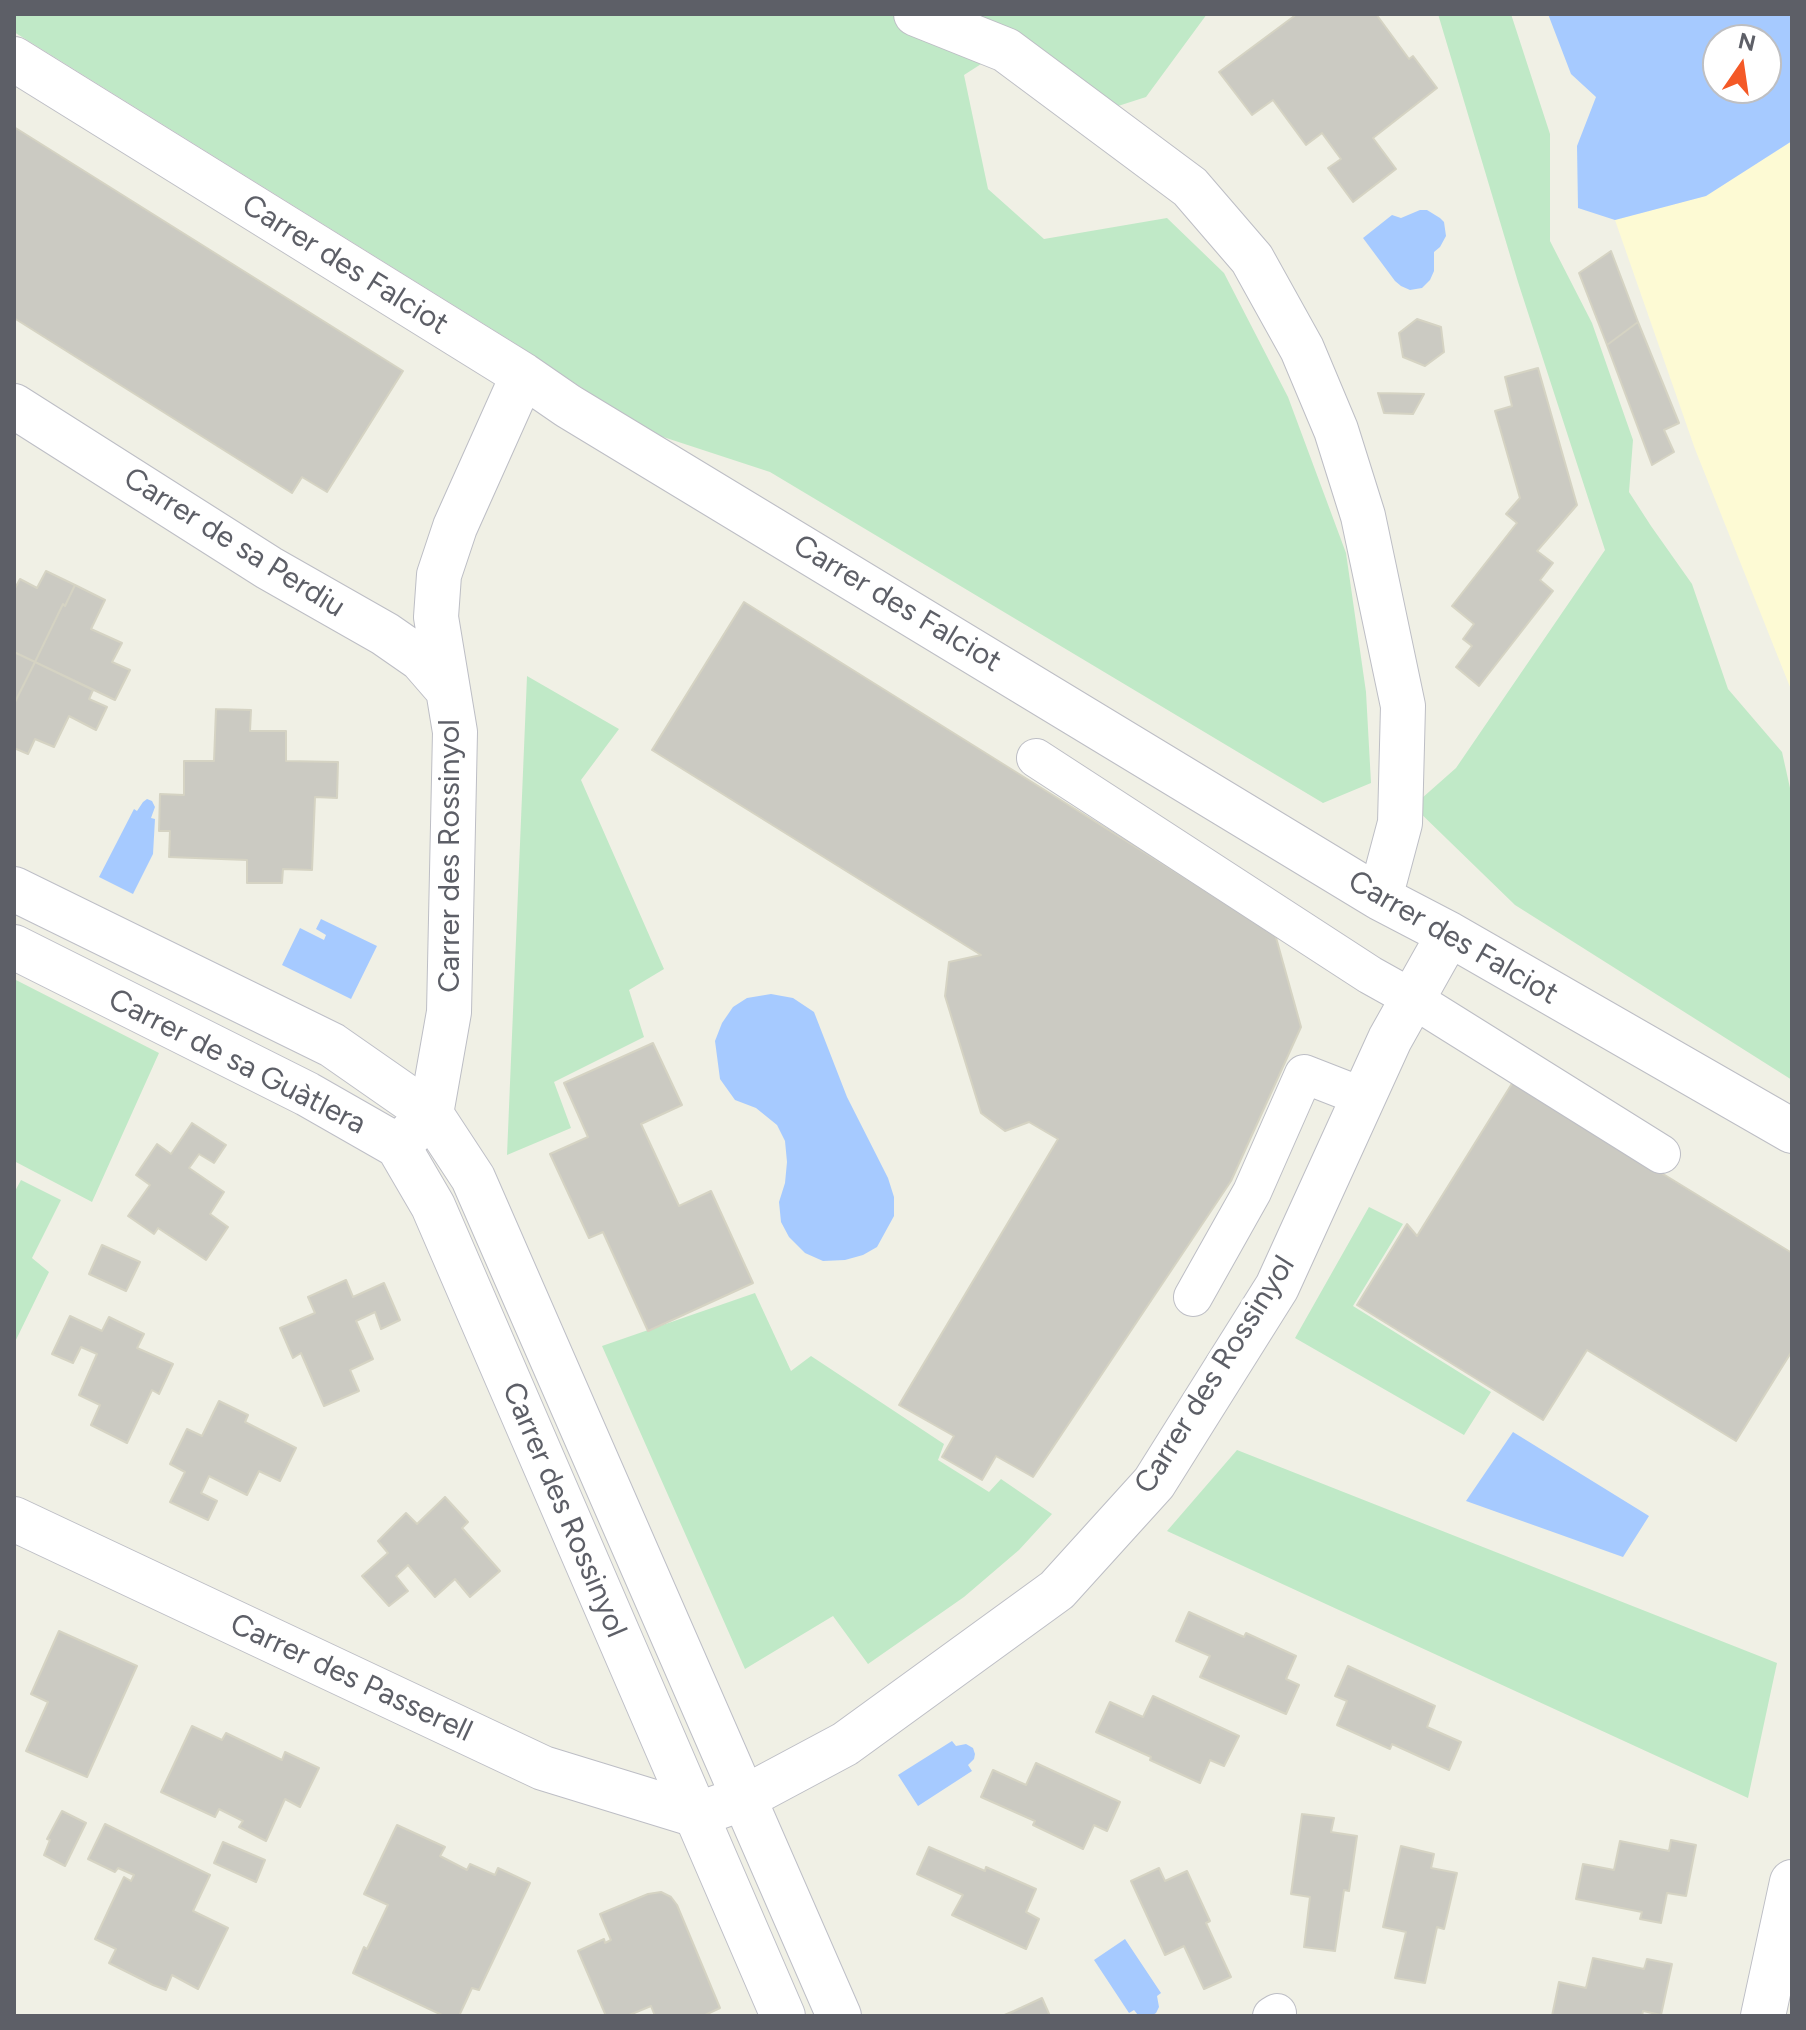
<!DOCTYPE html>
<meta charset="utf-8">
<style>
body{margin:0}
#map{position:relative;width:1806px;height:2030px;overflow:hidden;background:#f0f0e5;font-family:Figtree,sans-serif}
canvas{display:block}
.frame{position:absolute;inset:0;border:16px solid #5d5f67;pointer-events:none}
.north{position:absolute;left:1702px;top:24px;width:80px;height:80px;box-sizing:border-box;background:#fff;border:2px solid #bebfc2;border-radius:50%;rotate:13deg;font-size:22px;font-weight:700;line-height:32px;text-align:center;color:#5d5f67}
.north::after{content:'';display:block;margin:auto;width:28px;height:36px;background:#f45927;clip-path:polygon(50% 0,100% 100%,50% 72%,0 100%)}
</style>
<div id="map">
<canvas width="1806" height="2030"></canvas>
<div class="frame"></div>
<div class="north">N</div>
</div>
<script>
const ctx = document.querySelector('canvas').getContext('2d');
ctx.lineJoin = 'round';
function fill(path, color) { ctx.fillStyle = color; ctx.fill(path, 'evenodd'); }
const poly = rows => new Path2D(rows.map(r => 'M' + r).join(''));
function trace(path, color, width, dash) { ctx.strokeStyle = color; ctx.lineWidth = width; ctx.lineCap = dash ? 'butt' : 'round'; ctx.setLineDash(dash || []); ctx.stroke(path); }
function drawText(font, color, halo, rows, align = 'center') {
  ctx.font = font + ' Figtree,sans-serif'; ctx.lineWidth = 8; ctx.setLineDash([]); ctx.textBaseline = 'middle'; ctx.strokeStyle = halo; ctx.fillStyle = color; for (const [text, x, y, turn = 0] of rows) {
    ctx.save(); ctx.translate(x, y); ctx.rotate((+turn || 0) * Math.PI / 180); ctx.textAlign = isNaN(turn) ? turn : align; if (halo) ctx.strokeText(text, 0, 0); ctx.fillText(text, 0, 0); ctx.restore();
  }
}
fill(poly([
 [14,14,1207,14,1146,97,1115,107,1020,39,964,75,988,189,1044,239,1167,218,1224,273,1288,397,1346,553,1366,692,1371,783,1323,803,770,472,648,432,513,342,14,32],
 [1438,14,1511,14,1550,134,1550,241,1592,323,1633,440,1629,492,1651,526,1692,584,1728,689,1782,752,1792,797,1792,1080,1515,905,1413,806,1456,768,1605,550,1518,282],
 [527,676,619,729,581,780,664,969,629,990,644,1037,554,1082,571,1128,507,1155],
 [14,979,159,1053,92,1202,14,1161],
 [21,1180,61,1200,32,1258,49,1272,14,1344,14,1193],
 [1369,1207,1403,1224,1353,1306,1491,1392,1464,1435,1295,1338],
 [755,1293,791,1371,811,1356,944,1444,938,1460,989,1492,1001,1479,1052,1514,1019,1550,964,1597,868,1664,833,1616,745,1669,602,1346],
 [1237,1450,1777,1663,1748,1798,1167,1531]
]), '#c0e9c7');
fill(poly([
 [1792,141,1792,692,1695,449,1615,220,1706,196]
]), '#fdfad4');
fill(poly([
 [1548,14,1792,14,1792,141,1706,196,1615,220,1578,208,1577,146,1596,97,1571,74],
 [1766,40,1766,88,1718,88,1718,40],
 [1420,210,1427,210,1440,218,1444,222,1446,236,1440,247,1434,252,1434,271,1430,280,1422,288,1410,290,1401,286,1395,281,1363,238,1392,215,1401,218],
 [147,799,152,801,155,807,151,818,155,819,153,854,133,894,99,877,134,809,137,811,143,802],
 [321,919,377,946,351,999,282,965,300,928,324,940,326,935,316,929],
 [771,994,793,998,814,1012,847,1097,888,1178,894,1197,894,1216,877,1247,863,1255,845,1260,823,1261,805,1253,789,1237,781,1222,779,1202,785,1183,787,1162,785,1141,777,1125,756,1108,735,1100,720,1079,715,1041,722,1023,733,1007,747,998],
 [1513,1432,1649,1516,1623,1557,1466,1501],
 [952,1741,956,1746,966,1744,973,1748,975,1754,974,1759,968,1765,972,1771,918,1806,898,1775],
 [1125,1939,1161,1993,1157,1996,1159,2007,1156,2013,1151,2016,1138,2015,1134,2010,1129,2013,1094,1960]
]), '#a6caff');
const building = poly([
 [1297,14,1376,14,1409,59,1413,56,1437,88,1373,138,1396,169,1353,202,1328,168,1341,159,1322,133,1306,145,1273,100,1252,115,1219,72,1297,14],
 [14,127,403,371,327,492,302,477,292,493,14,318,14,127],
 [1611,251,1638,322,1607,345,1579,273,1611,251],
 [1417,319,1441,327,1444,352,1425,366,1403,357,1399,333,1417,319],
 [1638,322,1679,423,1664,430,1674,452,1652,465,1607,345,1638,322],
 [1538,368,1577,505,1537,551,1553,563,1540,580,1553,591,1479,686,1456,667,1472,646,1463,639,1474,624,1452,606,1517,523,1506,514,1520,498,1495,411,1512,406,1505,377,1538,368],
 [1378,393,1424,394,1413,414,1384,413,1378,393],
 [46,571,75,585,65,606,63,604,35,662,14,652,14,590,20,579,37,588,46,571],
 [75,585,105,600,91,629,122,643,112,662,130,670,115,700,35,662,63,604,65,606,75,585],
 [744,602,1275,934,1301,1027,1231,1181,1033,1477,996,1456,982,1480,942,1457,954,1436,899,1405,1058,1139,1029,1122,1005,1131,981,1113,945,996,949,962,981,955,652,750,744,602],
 [14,652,35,662,14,704,14,652],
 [35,662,93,690,89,699,107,707,96,730,69,716,54,747,35,739,28,754,14,748,14,704,35,662],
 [216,709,251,710,250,731,286,731,286,761,338,762,337,798,315,797,312,870,283,869,282,883,247,883,247,860,169,857,170,831,159,831,160,794,184,795,184,761,214,761,216,709],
 [653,1043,682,1105,641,1124,679,1206,711,1191,753,1283,648,1331,603,1232,589,1238,550,1154,588,1137,564,1083,653,1043],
 [1513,1082,1792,1253,1792,1351,1736,1441,1587,1350,1543,1420,1357,1305,1407,1224,1417,1236,1513,1082],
 [192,1123,226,1145,214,1163,199,1154,189,1168,224,1192,210,1214,228,1227,206,1260,158,1228,154,1234,128,1216,150,1185,136,1175,157,1144,171,1154,192,1123],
 [102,1245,140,1262,126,1291,89,1274,102,1245],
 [346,1280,353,1297,384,1283,400,1320,381,1329,375,1312,356,1321,373,1359,350,1370,359,1391,324,1406,301,1353,293,1358,280,1328,315,1313,308,1297,346,1280],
 [70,1316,102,1331,109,1317,144,1334,137,1348,173,1364,159,1394,152,1390,127,1443,91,1425,100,1405,79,1395,97,1354,81,1347,73,1363,52,1354,70,1316],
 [219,1401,248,1415,245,1422,296,1448,280,1481,259,1471,247,1495,209,1476,201,1493,217,1501,208,1520,170,1502,185,1472,170,1464,187,1429,202,1436,219,1401],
 [445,1497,468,1522,462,1528,500,1571,470,1597,455,1579,435,1597,408,1565,396,1576,408,1591,389,1606,362,1576,388,1553,378,1541,406,1513,417,1524,445,1497],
 [1189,1612,1244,1637,1246,1633,1296,1656,1286,1679,1299,1685,1286,1714,1200,1677,1210,1656,1176,1641,1189,1612],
 [59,1631,137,1666,87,1777,26,1751,48,1702,31,1694,59,1631],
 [1348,1666,1435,1706,1427,1727,1461,1742,1449,1770,1392,1744,1390,1749,1337,1725,1347,1701,1335,1696,1348,1666],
 [1153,1696,1239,1736,1224,1766,1210,1760,1200,1783,1150,1760,1151,1757,1096,1732,1110,1702,1143,1717,1153,1696],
 [192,1726,222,1740,226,1733,282,1760,285,1752,319,1768,300,1807,285,1799,266,1841,239,1827,243,1821,219,1809,215,1817,161,1792,192,1726],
 [1036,1763,1120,1802,1107,1831,1094,1825,1083,1849,1033,1825,1035,1821,981,1797,993,1770,1026,1785,1036,1763],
 [62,1811,86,1823,65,1866,44,1855,50,1840,47,1839,62,1811],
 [1302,1814,1334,1818,1331,1832,1357,1836,1349,1891,1344,1890,1335,1951,1304,1947,1310,1897,1291,1894,1302,1814],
 [105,1824,210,1875,193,1911,228,1928,198,1989,172,1975,166,1990,153,1985,109,1963,116,1949,95,1939,124,1877,131,1881,134,1875,118,1868,115,1872,88,1859,105,1824],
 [397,1825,445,1847,440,1856,467,1870,470,1864,495,1875,498,1868,530,1883,479,1990,472,1988,459,2016,444,2016,353,1973,364,1947,367,1949,388,1905,364,1894,397,1825],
 [1671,1840,1696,1845,1686,1896,1667,1893,1661,1923,1640,1919,1642,1912,1576,1899,1583,1864,1614,1870,1620,1841,1669,1851,1671,1840],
 [223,1842,265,1860,256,1882,214,1863,223,1842],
 [1401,1846,1434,1854,1431,1868,1457,1873,1444,1929,1437,1927,1425,1983,1395,1978,1406,1932,1383,1927,1401,1846],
 [929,1847,985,1871,986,1867,1036,1889,1026,1912,1039,1919,1026,1949,952,1915,963,1895,917,1874,929,1847],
 [1159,1868,1165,1881,1187,1871,1210,1921,1206,1923,1231,1977,1204,1989,1184,1946,1165,1955,1131,1881,1159,1868],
 [661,1892,671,1897,677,1905,720,2008,703,2016,655,2016,651,2006,627,2016,606,2016,578,1951,604,1939,605,1943,611,1940,600,1914,648,1894,661,1892],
 [1593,1958,1644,1969,1647,1959,1672,1964,1661,2015,1643,2011,1642,2016,1552,2016,1559,1982,1586,1988,1593,1958],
 [1042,1998,1050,2016,1002,2016,1014,2011,1042,1998]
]);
fill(building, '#cbcac2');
trace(building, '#d5d3c3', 2);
const lane = poly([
 [1036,758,1370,975,1413,999,1661,1154],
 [1193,1297,1252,1192,1304,1074,1363,1097],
 [1272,2016,1277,2013]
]);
const street = poly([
 [916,14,1006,50,1190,187,1252,259,1302,349,1336,430,1363,516,1403,706,1400,823,1380,898],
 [14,59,523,375,568,406,1380,898,1449,934,1792,1131],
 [14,406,269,568,385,634,421,659,447,689],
 [405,1139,431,1114,449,1012,455,732,436,617,439,575,455,527,523,375],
 [14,1519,543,1768,696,1815,744,1798,845,1744,1057,1590,1154,1483,1277,1287,1390,1039,1449,934],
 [1763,2016,1792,1882]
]);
const secondary = poly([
 [14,889,332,1045,431,1114,473,1178,839,2016],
 [14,947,307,1094,398,1146,433,1206,783,2016]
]);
trace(lane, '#bdbec5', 40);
trace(street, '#bdbec5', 46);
trace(secondary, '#bebfc7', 46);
trace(lane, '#fff', 38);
trace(street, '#fff', 44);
trace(secondary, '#fff', 44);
drawText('30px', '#5d5f67', '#fff', [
 ["Carrer des Falciot",345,265,32],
 ["Carrer de sa Perdiu",234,543,32],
 ["Carrer des Falciot",897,604,31],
 ["Carrer des Rossinyol",450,856,-90],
 ["Carrer des Falciot",1453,938,30],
 ["Carrer de sa Guàtlera",237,1062,27],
 ["Carrer des Rossinyol",1215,1375,-58],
 ["Carrer des Rossinyol",564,1510,67],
 ["Carrer des Passerell",351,1678,25]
]);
</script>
